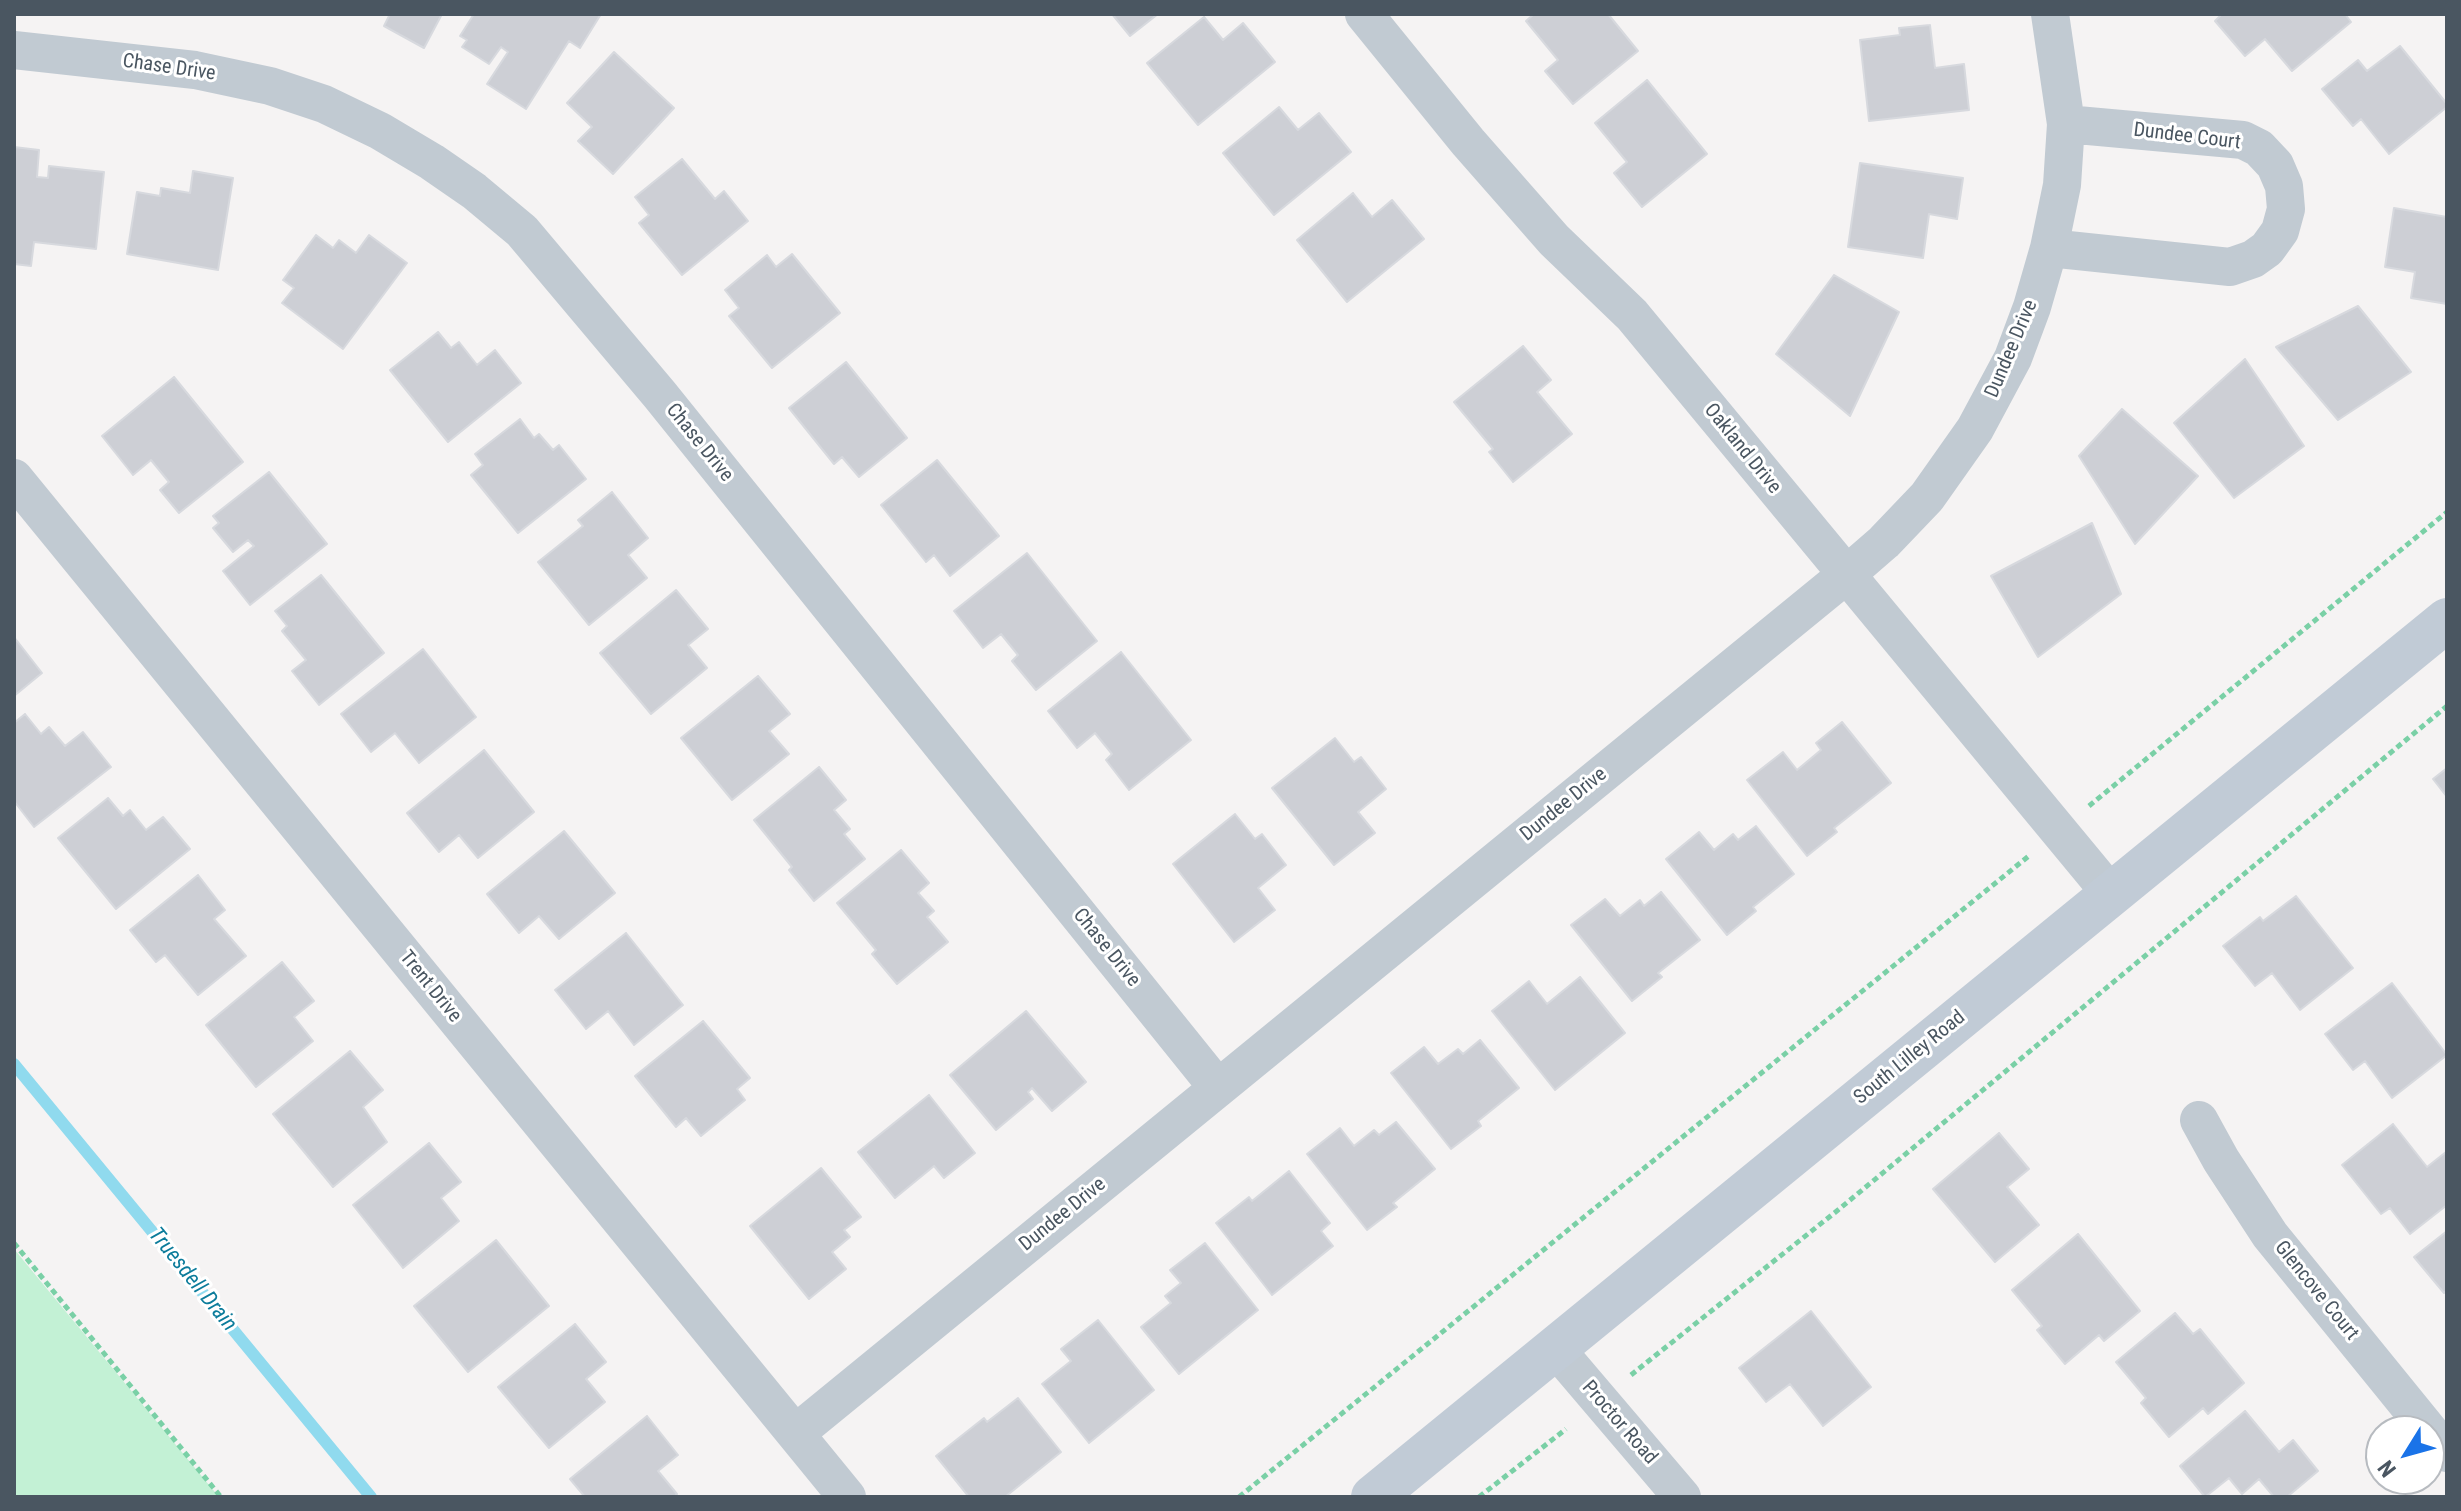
<!DOCTYPE html>
<style>
body{margin:0}
#map{position:relative;width:2461px;height:1511px;overflow:hidden;background:#f5f3f3;font-family:"Roboto Condensed",sans-serif}
canvas{display:block}
.frame{position:absolute;inset:0;border:16px solid #4a5661;pointer-events:none}
.north{position:absolute;left:2365px;top:1415px;width:80px;height:80px;box-sizing:border-box;background:#fff;border:2px solid #b7bbc0;border-radius:50%;rotate:233deg;font-size:22px;font-weight:700;line-height:32px;text-align:center;color:#4a5661}
.north::after{content:'';display:block;margin:auto;width:28px;height:36px;background:#1a73e8;clip-path:polygon(50% 0,100% 100%,50% 72%,0 100%)}
</style>
<div id="map">
<canvas width="2461" height="1511"></canvas>
<div class="frame"></div>
<div class="north">N</div>
</div>
<script>
const ctx = document.querySelector('canvas').getContext('2d');
ctx.lineJoin = 'round';
function fill(path, color) { ctx.fillStyle = color; ctx.fill(path, 'evenodd'); }
const poly = rows => new Path2D(rows.map(r => 'M' + r).join(''));
function trace(path, color, width, dash) { ctx.strokeStyle = color; ctx.lineWidth = width; ctx.lineCap = dash ? 'butt' : 'round'; ctx.setLineDash(dash || []); ctx.stroke(path); }
function drawText(font, color, halo, rows, align = 'center') {
  ctx.font = font + ' "Roboto Condensed",sans-serif'; ctx.lineWidth = 6; ctx.setLineDash([]); ctx.textBaseline = 'middle'; ctx.strokeStyle = halo; ctx.fillStyle = color; for (const [text, x, y, turn = 0] of rows) {
    ctx.save(); ctx.translate(x, y); ctx.rotate((+turn || 0) * Math.PI / 180); ctx.textAlign = isNaN(turn) ? turn : align; if (halo) ctx.strokeText(text, 0, 0); ctx.fillText(text, 0, 0); ctx.restore();
  }
}
fill(poly([
 [14,1249,219,1497,14,1497]
]), '#c3f1d5');
trace(poly([
 [14,1064,371,1497]
]), '#90daee', 12);
const building = poly([
 [390,14,442,14,424,48,384,26,390,14],
 [474,14,601,14,580,48,569,41,526,109,487,84,508,52,501,47,489,64,462,47,467,40,460,36,474,14],
 [1112,14,1158,14,1130,36,1112,14],
 [1534,14,1608,14,1638,51,1573,104,1545,71,1558,60,1526,21,1534,14],
 [2222,14,2345,14,2351,22,2292,71,2265,39,2245,56,2215,21,2222,14],
 [1204,17,1223,40,1243,23,1275,62,1198,125,1147,63,1204,17],
 [1930,25,1935,68,1964,64,1969,110,1869,121,1860,40,1900,35,1899,28,1930,25],
 [2400,46,2447,104,2447,107,2389,154,2361,119,2353,126,2322,89,2358,60,2367,71,2400,46],
 [614,52,674,108,613,174,578,141,592,127,567,103,614,52],
 [1647,80,1707,154,1642,207,1614,173,1627,162,1595,123,1647,80],
 [1279,107,1298,130,1319,113,1351,152,1274,215,1223,153,1279,107],
 [14,147,39,150,37,177,48,178,49,166,104,172,96,249,34,242,31,266,14,264,14,147],
 [682,159,715,199,724,191,748,221,682,275,639,223,649,215,635,197,682,159],
 [1860,163,1963,178,1957,219,1929,214,1923,258,1848,247,1860,163],
 [193,171,233,178,218,270,127,254,137,192,160,196,161,188,190,193,193,171],
 [1353,193,1372,217,1392,200,1424,239,1347,302,1297,240,1353,193],
 [2394,208,2447,217,2447,304,2411,298,2415,272,2385,267,2394,208],
 [316,235,333,248,339,240,356,253,369,235,407,263,343,349,282,303,294,288,283,280,316,235],
 [792,254,840,313,772,368,729,316,739,308,725,290,767,255,776,267,792,254],
 [1834,275,1899,312,1850,416,1776,354,1834,275],
 [2358,306,2411,372,2338,420,2276,347,2358,306],
 [438,332,451,348,459,342,477,365,495,350,521,383,448,442,390,370,438,332],
 [1523,346,1551,380,1537,392,1572,434,1513,482,1489,452,1493,449,1454,402,1523,346],
 [2245,359,2304,446,2234,498,2174,423,2245,359],
 [846,362,907,438,859,477,842,457,834,464,789,408,846,362],
 [174,377,243,462,179,513,160,490,169,482,151,460,133,475,102,436,174,377],
 [2122,409,2198,476,2135,544,2079,456,2122,409],
 [520,419,534,438,539,434,553,450,559,445,586,479,518,533,471,475,483,465,475,454,520,419],
 [937,460,999,536,950,576,934,555,926,562,881,505,937,460],
 [269,472,327,544,250,605,223,571,254,546,248,540,233,552,213,528,219,523,213,516,269,472],
 [612,492,648,538,628,555,647,578,589,625,538,562,583,526,578,520,612,492],
 [2092,523,2121,594,2038,657,1991,576,2092,523],
 [1027,553,1097,641,1036,690,1012,661,1018,655,1001,634,983,648,954,611,1027,553],
 [321,575,384,653,319,705,292,671,306,660,282,631,287,626,275,611,321,575],
 [676,590,708,629,688,645,707,668,651,714,600,653,676,590],
 [14,637,42,673,14,696,14,637],
 [423,649,476,717,419,763,395,733,371,752,341,714,423,649],
 [1121,652,1191,740,1129,790,1106,760,1112,754,1095,733,1077,748,1048,711,1121,652],
 [758,676,790,714,769,731,789,754,732,800,681,738,758,676],
 [25,714,41,734,49,727,65,746,83,732,111,767,34,827,14,801,14,723,25,714],
 [1842,722,1891,783,1834,828,1837,832,1807,856,1747,780,1783,752,1797,770,1821,750,1816,743,1842,722],
 [1335,738,1354,762,1361,757,1386,789,1358,812,1375,833,1334,865,1272,788,1335,738],
 [484,750,534,812,478,858,459,835,439,852,407,813,484,750],
 [819,767,846,800,834,810,850,829,844,834,865,859,814,901,789,870,792,867,754,820,819,767],
 [2447,768,2447,797,2433,779,2447,768],
 [108,798,123,816,130,810,146,830,163,817,190,849,116,909,58,838,108,798],
 [1235,814,1255,839,1262,834,1286,865,1258,888,1275,910,1234,942,1173,864,1235,814],
 [1756,826,1794,874,1753,907,1756,911,1727,935,1666,859,1699,832,1714,850,1733,834,1738,840,1756,826],
 [564,831,615,893,559,939,539,916,519,933,487,894,564,831],
 [901,850,929,883,918,893,934,911,927,917,948,942,897,984,872,954,876,950,837,903,901,850],
 [198,875,225,910,214,919,246,956,198,995,165,955,156,962,130,930,198,875],
 [1661,892,1700,940,1658,973,1662,977,1632,1001,1571,925,1605,899,1620,916,1640,900,1644,906,1661,892],
 [2296,896,2353,968,2300,1010,2272,973,2255,986,2223,946,2260,917,2263,921,2296,896],
 [626,933,683,1005,634,1045,608,1011,586,1029,555,990,626,933],
 [282,962,314,1001,294,1017,313,1041,256,1087,206,1025,282,962],
 [1580,977,1625,1033,1555,1090,1492,1011,1529,981,1547,1004,1580,977],
 [2392,983,2447,1055,2392,1098,2365,1061,2353,1070,2325,1034,2392,983],
 [1026,1011,1086,1082,1052,1111,1032,1088,1028,1092,1033,1099,996,1130,950,1075,1026,1011],
 [703,1021,750,1078,737,1089,745,1100,701,1136,686,1118,676,1127,635,1076,703,1021],
 [1480,1040,1519,1088,1478,1121,1481,1126,1451,1149,1391,1073,1424,1047,1438,1064,1458,1049,1463,1054,1480,1040],
 [350,1051,383,1090,363,1107,387,1142,333,1187,273,1114,350,1051],
 [929,1095,975,1153,944,1178,934,1166,895,1198,858,1152,929,1095],
 [1396,1122,1435,1169,1393,1203,1397,1207,1367,1230,1307,1154,1340,1128,1354,1146,1374,1130,1379,1135,1396,1122],
 [2393,1124,2427,1167,2446,1152,2447,1153,2447,1205,2410,1234,2390,1208,2381,1214,2342,1165,2393,1124],
 [1999,1133,2029,1169,2007,1187,2039,1225,1995,1262,1933,1189,1999,1133],
 [429,1143,461,1182,441,1198,459,1221,403,1268,353,1205,429,1143],
 [821,1168,861,1217,844,1230,850,1237,832,1252,846,1269,809,1299,750,1226,821,1168],
 [1289,1171,1330,1223,1321,1231,1333,1246,1272,1295,1216,1223,1249,1197,1252,1201,1289,1171],
 [2447,1231,2447,1290,2444,1293,2414,1257,2447,1231],
 [2078,1234,2140,1311,2104,1341,2099,1335,2065,1364,2037,1330,2042,1326,2012,1290,2078,1234],
 [496,1240,549,1306,468,1372,414,1306,496,1240],
 [1205,1243,1258,1310,1179,1374,1141,1327,1171,1303,1165,1296,1181,1283,1170,1270,1205,1243],
 [1811,1311,1871,1387,1823,1426,1790,1384,1766,1402,1739,1368,1811,1311],
 [2175,1313,2193,1334,2200,1329,2244,1383,2208,1414,2203,1408,2169,1437,2141,1403,2146,1398,2116,1362,2175,1313],
 [1098,1320,1154,1390,1089,1443,1042,1384,1071,1361,1061,1349,1098,1320],
 [575,1324,606,1362,586,1379,605,1402,549,1448,498,1387,575,1324],
 [1018,1398,1061,1452,1005,1497,969,1497,936,1456,984,1418,987,1422,1018,1398],
 [2245,1411,2279,1452,2293,1440,2318,1471,2287,1497,2274,1497,2259,1479,2242,1494,2229,1478,2205,1497,2180,1466,2245,1411],
 [647,1416,678,1455,658,1471,677,1494,674,1497,585,1497,570,1479,647,1416]
]);
fill(building, '#cdcfd5');
trace(building, '#d7d9de', 2);
trace(poly([
 [2089,806,2447,512],
 [14,1243,221,1497],
 [1631,1375,1838,1210,2447,706],
 [1239,1497,2030,855],
 [1479,1497,1566,1429]
]), '#7ad0a6', 5, [6, 4]);
trace(poly([
 [1364,14,1468,142,1554,240,1632,315,2111,894],
 [14,50,195,70,270,86,324,104,380,131,432,162,474,191,522,231,660,395,1218,1088],
 [2049,248,2230,267,2253,259,2267,249,2280,231,2286,209,2284,186,2275,165,2259,148,2243,140,2066,124],
 [14,478,847,1497],
 [2199,1120,2221,1160,2270,1235,2447,1453],
 [1556,1349,1682,1497],
 [796,1433,1846,575,1884,542,1927,497,1975,429,2013,358,2032,307,2049,248,2062,185,2066,124,2050,14]
]), '#c1cad2', 38);
trace(poly([
 [1373,1497,2447,620]
]), '#c1cbd6', 44);
drawText('20px', '#4a5661', '#fff', [
 ["Chase Drive",169,68,8],
 ["Dundee Court",2187,137,7],
 ["Dundee Drive",2012,349,-67],
 ["Chase Drive",699,443,51],
 ["Oakland Drive",1742,449,51],
 ["Dundee Drive",1564,805,-39],
 ["Chase Drive",1106,948,51],
 ["Trent Drive",430,987,51],
 ["South Lilley Road",1910,1058,-39],
 ["Dundee Drive",1063,1215,-39],
 ["Glencove Court",2316,1291,51],
 ["Proctor Road",1619,1423,49]
]);
drawText('italic 22px', '#0c7c9b', '#fff', [
 ["Truesdell Drain",192,1280,51]
]);
</script>
